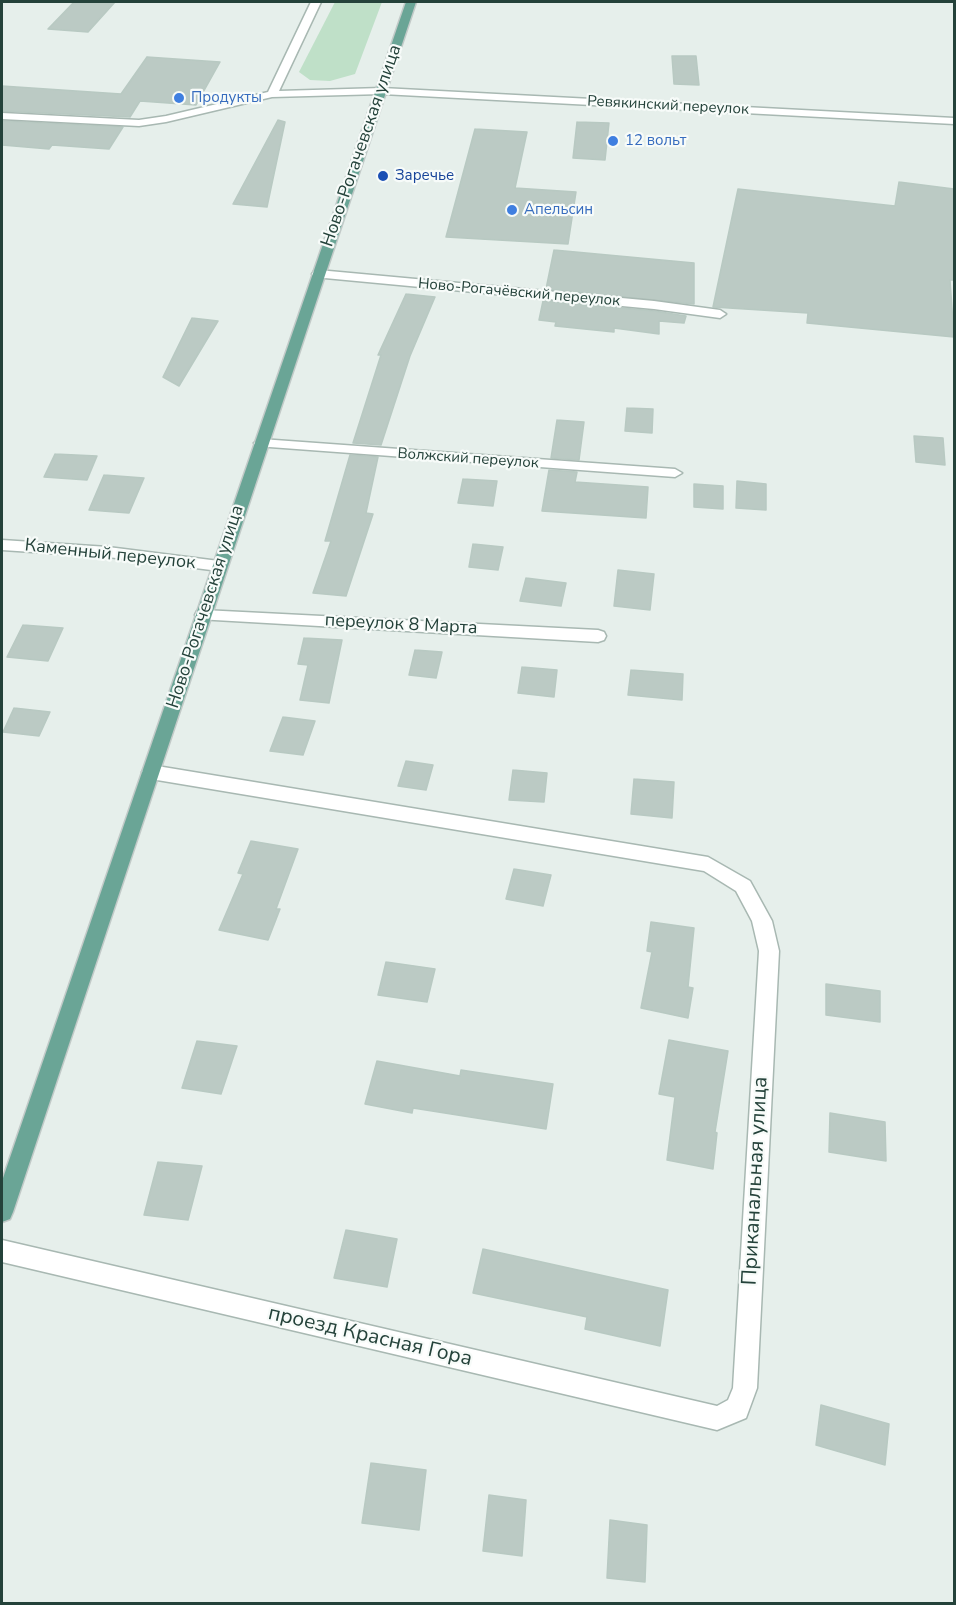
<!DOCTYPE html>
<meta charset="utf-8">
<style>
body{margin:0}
#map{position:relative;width:956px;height:1605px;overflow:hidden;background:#e6efeb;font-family:"Nunito Sans",sans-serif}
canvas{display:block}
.frame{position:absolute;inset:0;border:3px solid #24423a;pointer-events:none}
</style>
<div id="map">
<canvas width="956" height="1605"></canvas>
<div class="frame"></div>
</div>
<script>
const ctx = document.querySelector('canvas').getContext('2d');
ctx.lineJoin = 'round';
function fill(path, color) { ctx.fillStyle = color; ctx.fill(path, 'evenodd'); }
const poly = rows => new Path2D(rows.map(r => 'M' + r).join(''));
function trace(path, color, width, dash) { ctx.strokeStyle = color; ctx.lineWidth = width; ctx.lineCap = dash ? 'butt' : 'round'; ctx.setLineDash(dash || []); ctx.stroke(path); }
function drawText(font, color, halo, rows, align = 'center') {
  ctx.font = font + ' "Nunito Sans",sans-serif'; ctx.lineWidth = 4.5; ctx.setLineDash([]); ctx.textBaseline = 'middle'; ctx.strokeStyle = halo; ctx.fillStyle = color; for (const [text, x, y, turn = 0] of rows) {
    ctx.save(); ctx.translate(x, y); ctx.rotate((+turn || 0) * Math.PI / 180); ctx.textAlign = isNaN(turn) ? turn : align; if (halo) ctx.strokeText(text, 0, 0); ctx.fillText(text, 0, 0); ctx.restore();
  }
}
fill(poly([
 [335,2,382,2,355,74,330,81,310,80,299,72]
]), '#bfe0c8');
const building = poly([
 [74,2,115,2,88,32,48,29,74,2],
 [672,56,696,56,699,85,674,84,672,56],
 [147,57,220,62,196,105,140,101,130,117,2,111,2,86,121,94,147,57],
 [278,120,285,122,267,207,233,204,278,120],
 [2,121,123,127,109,149,52,145,49,149,2,145,2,121],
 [577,122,609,123,605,160,573,158,577,122],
 [475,129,527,132,515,188,576,192,568,244,446,237,475,129],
 [899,182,954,189,954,280,950,280,954,337,807,323,808,313,713,307,738,189,895,206,899,182],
 [554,250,694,263,694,304,546,289,554,250],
 [406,294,435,297,410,356,381,445,353,443,381,355,378,355,406,294],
 [543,301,654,311,686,316,684,323,659,321,659,334,614,328,614,332,555,326,556,322,539,320,543,301],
 [192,318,218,321,179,386,163,377,192,318],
 [627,408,653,409,652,433,625,431,627,408],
 [557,420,584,422,579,460,551,458,557,420],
 [914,436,943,438,945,465,916,462,914,436],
 [55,454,97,456,87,480,44,477,55,454],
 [350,455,378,457,366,513,373,514,346,596,313,593,331,541,325,541,350,455],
 [549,470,577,472,575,482,648,487,646,518,542,511,549,470],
 [104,475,144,478,129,513,89,510,104,475],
 [463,479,497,481,493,506,458,503,463,479],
 [737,481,766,484,766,510,736,508,737,481],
 [694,484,723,486,723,509,694,507,694,484],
 [473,544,503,547,498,570,469,567,473,544],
 [618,570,654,574,650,610,614,606,618,570],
 [526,578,566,583,561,606,520,601,526,578],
 [23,625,63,628,48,661,7,657,23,625],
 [304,638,342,640,329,703,300,700,308,665,298,664,304,638],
 [415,650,442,652,436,678,409,675,415,650],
 [522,667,557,670,554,697,518,693,522,667],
 [631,670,683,674,682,700,628,695,631,670],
 [14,708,50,712,39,736,3,732,14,708],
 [283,717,315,721,303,755,270,751,283,717],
 [406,761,433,765,426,790,398,786,406,761],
 [513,770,547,773,544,802,509,800,513,770],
 [634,779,674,782,672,818,631,814,634,779],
 [251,841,298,849,276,909,280,909,268,940,219,930,243,874,238,873,251,841],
 [514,869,551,875,543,906,506,899,514,869],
 [651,922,694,928,688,987,693,988,688,1018,641,1008,652,952,647,951,651,922],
 [386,962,435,969,427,1002,378,995,386,962],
 [826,984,880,991,880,1022,826,1015,826,984],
 [669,1040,728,1051,715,1132,717,1133,713,1169,667,1160,675,1097,659,1094,669,1040],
 [197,1041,237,1046,221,1094,182,1088,197,1041],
 [377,1061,460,1076,461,1070,553,1084,546,1129,413,1108,412,1113,365,1104,377,1061],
 [830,1113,885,1122,886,1161,829,1152,830,1113],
 [158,1162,202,1166,188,1220,144,1215,158,1162],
 [346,1230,397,1239,387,1287,334,1278,346,1230],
 [483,1249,668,1290,660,1346,585,1329,587,1317,473,1293,483,1249],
 [821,1405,889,1424,885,1465,816,1445,821,1405],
 [371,1463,426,1470,419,1530,362,1523,371,1463],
 [489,1495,526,1500,522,1556,483,1551,489,1495],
 [610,1520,647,1525,645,1582,607,1578,610,1520]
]);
fill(building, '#bbcac4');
trace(building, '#b8c9c2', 1.5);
const minor = poly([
 [311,2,321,2,279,91,382,88,954,118,954,124,382,94,272,97,166,122,139,126,2,119,2,113,139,120,166,116,268,92,311,2],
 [318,270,654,301,720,310,726,314,720,318,654,309,314,277,312,274,314,271,318,270],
 [261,439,675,469,682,473,675,477,256,446,254,443,261,439],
 [2,540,108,547,219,561,227,566,219,571,108,557,2,550,2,540],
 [203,610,598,630,604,632,606,636,604,640,598,642,197,619,195,615,197,611,203,610],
 [151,765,708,857,750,881,772,921,779,951,757,1388,746,1418,717,1430,2,1262,2,1240,717,1406,728,1400,733,1388,759,951,752,921,736,891,704,871,151,779,145,777,142,772,145,767,151,765]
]);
const major = poly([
 [406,2,416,2,13,1212,10,1219,2,1222,2,1181,406,2]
]);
trace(minor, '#a8b8b2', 3);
trace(major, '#c2cac8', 3);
fill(minor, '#fff');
fill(major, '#6aa596');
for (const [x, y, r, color] of [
 [179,98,6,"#3f7fe0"],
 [613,141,6,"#3f7fe0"],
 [383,176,6,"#1a4fb4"],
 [512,210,6,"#3f7fe0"]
]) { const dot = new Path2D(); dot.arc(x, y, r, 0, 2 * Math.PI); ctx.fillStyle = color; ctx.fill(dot); trace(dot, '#f7fbf9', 2); }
drawText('15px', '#366cbe', '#f7fbf9', [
 ["Продукты",191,98],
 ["12 вольт",625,141],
 ["Апельсин",524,210]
], 'left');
drawText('15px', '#24423a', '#f7fbf9', [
 ["Ревякинский переулок",668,106,3],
 ["Ново-Рогачёвский переулок",519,293,5],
 ["Волжский переулок",468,459,4]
]);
drawText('15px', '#164399', '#f7fbf9', [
 ["Заречье",395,176]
], 'left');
drawText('18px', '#24423a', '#f7fbf9', [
 ["Ново-Рогачевская улица",362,146,-71],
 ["Каменный переулок",110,555,6],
 ["Ново-Рогачевская улица",206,607,-72],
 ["переулок 8 Марта",401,625,3]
]);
drawText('21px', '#24423a', '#f7fbf9', [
 ["Приканальная улица",756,1181,-87],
 ["проезд Красная Гора",370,1337,13]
]);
</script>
